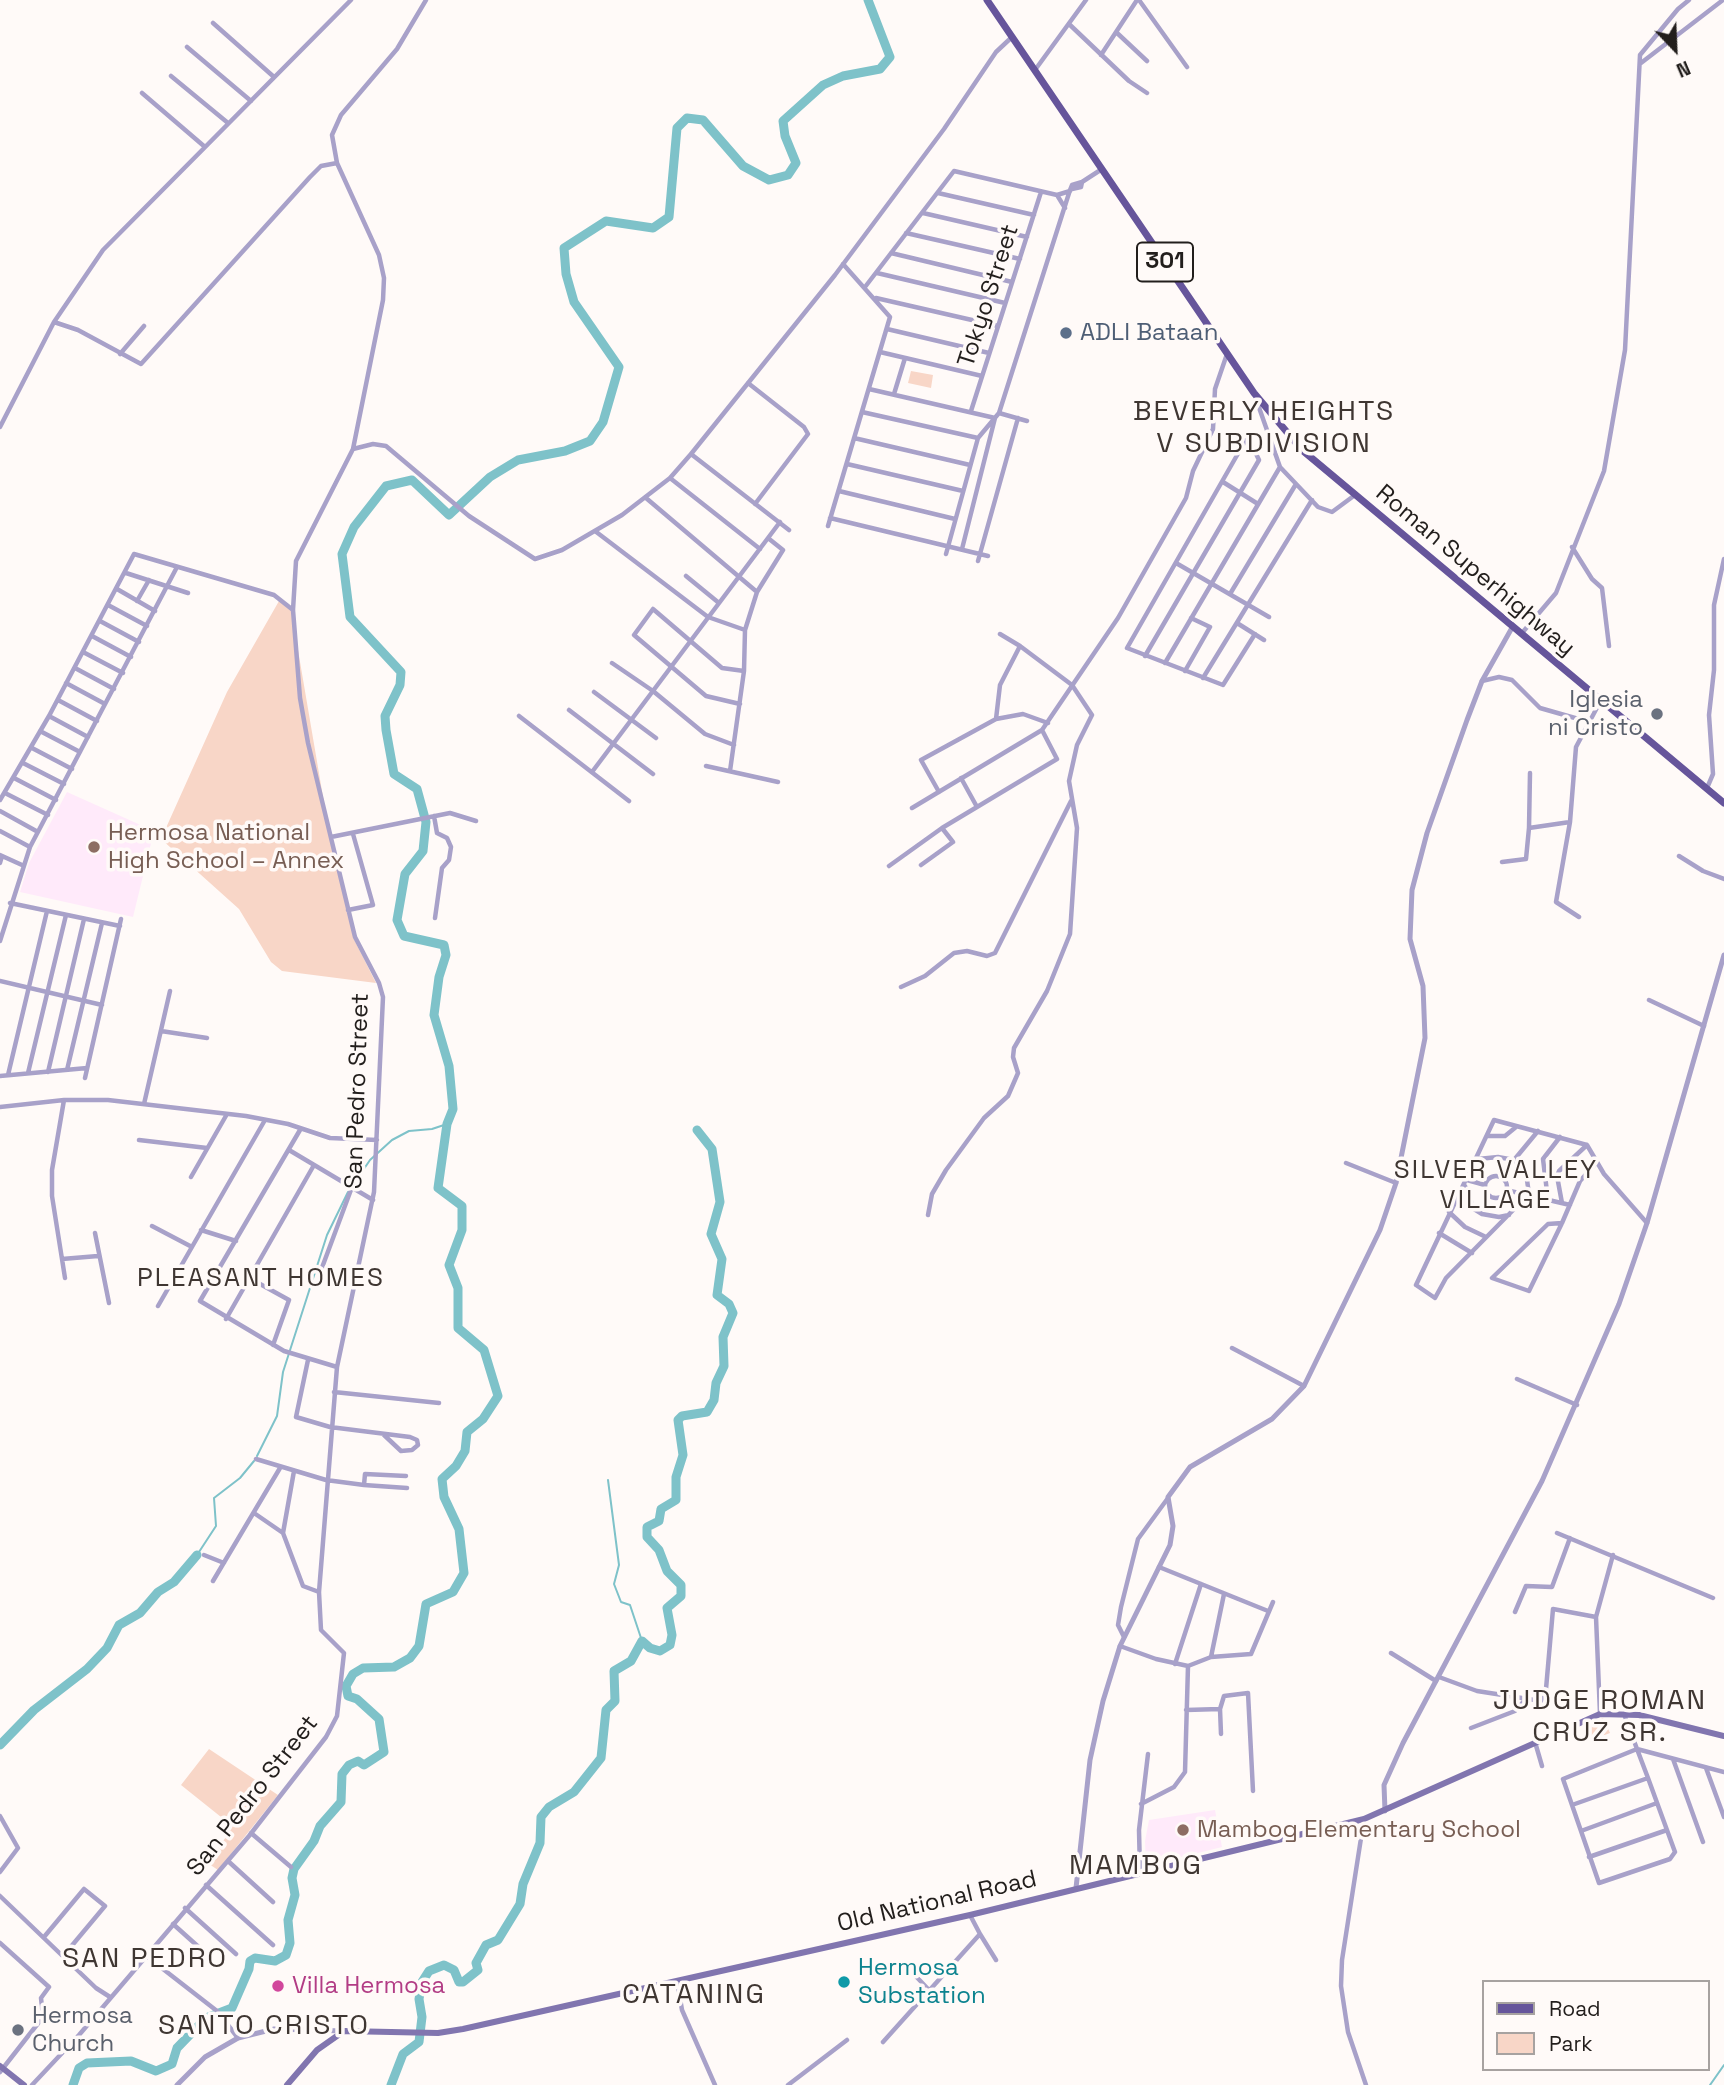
<!DOCTYPE html>
<meta charset="utf-8">
<style>
body{margin:0}
#map{position:relative;width:1724px;height:2085px;overflow:hidden;background:#fffaf8;font-family:"Space Grotesk",sans-serif}
canvas{display:block}
.legend{position:absolute;left:1482px;top:1980px;width:228px;height:91px;box-sizing:border-box;background:#fffaf8;border:2px solid #a7a2a0;margin:0;padding:9px 12px;list-style:none;font-size:21px;color:#221e1c}
.legend li{display:flex;align-items:center;gap:14px;height:35px}
.legend b{width:35px;border:2px solid #a7a2a0}
.north{position:absolute;left:1640px;top:14px;width:70px;height:70px;-webkit-text-stroke:5px #fffaf8;paint-order:stroke;rotate:157deg;font-size:19px;font-weight:700;line-height:28px;text-align:center;color:#221e1c}
.north::after{content:'';display:block;margin:auto;width:24px;height:32px;background:#221e1c;clip-path:polygon(50% 0,100% 100%,50% 72%,0 100%)}
</style>
<div id="map">
<canvas width="1724" height="2085"></canvas>
<ul class="legend">
<li><b style="height:9px;background:#66559b"></b>Road</li>
<li><b style="height:19px;background:#f8d6c7"></b>Park</li>
</ul>
<div class="north">N</div>
</div>
<script>
const ctx = document.querySelector('canvas').getContext('2d');
ctx.lineJoin = 'round';
function fill(path, color) { ctx.fillStyle = color; ctx.fill(path, 'evenodd'); }
const poly = rows => new Path2D(rows.map(r => 'M' + r).join(''));
function trace(path, color, width, dash) { ctx.strokeStyle = color; ctx.lineWidth = width; ctx.lineCap = dash ? 'butt' : 'round'; ctx.setLineDash(dash || []); ctx.stroke(path); }
function drawText(font, color, halo, rows, align = 'center') {
  ctx.font = font + ' "Space Grotesk",sans-serif'; ctx.lineWidth = 7; ctx.setLineDash([]); ctx.textBaseline = 'middle'; ctx.strokeStyle = halo; ctx.fillStyle = color; for (const [text, x, y, turn = 0] of rows) {
    ctx.save(); ctx.translate(x, y); ctx.rotate((+turn || 0) * Math.PI / 180); ctx.textAlign = isNaN(turn) ? turn : align; if (halo) ctx.strokeText(text, 0, 0); ctx.fillText(text, 0, 0); ctx.restore();
  }
}
fill(poly([
 [67,792,154,831,133,917,20,892,29,863],
 [1215,1810,1222,1847,1146,1866,1145,1841,1149,1820]
]), '#ffeafa');
fill(poly([
 [911,371,933,375,931,388,908,383],
 [279,601,291,609,329,832,354,939,376,983,282,971,271,962,239,909,161,839,227,692],
 [1603,1718,1610,1733,1591,1740,1584,1726],
 [209,1749,278,1795,218,1870,206,1862,231,1831,220,1824,221,1817,181,1785]
]), '#f8d6c7');
trace(poly([
 [353,1185,370,1160,392,1140,409,1131,432,1129,447,1124],
 [257,1456,277,1416,283,1372,327,1235,348,1192],
 [608,1480,619,1565,614,1584,621,1602,630,1605,642,1641],
 [197,1555,216,1526,214,1498,240,1478,254,1461],
 [1710,2085,1724,2065]
]), '#7ec2c9', 2);
trace(poly([
 [0,1745,34,1710,87,1669,107,1648,119,1625,140,1613,158,1592,174,1582,197,1555],
 [73,2085,79,2068,87,2063,131,2061,156,2071,172,2064,177,2048,206,2018,232,2008,249,1969,250,1961,255,1958,275,1961,286,1955,290,1943,288,1920,295,1895,292,1878,294,1869,314,1841,320,1826,341,1802,342,1774,349,1765,358,1761,364,1765,384,1752,379,1719,357,1699,348,1696,346,1686,353,1674,363,1668,394,1667,410,1658,419,1646,426,1604,453,1592,464,1573,459,1529,444,1497,442,1479,456,1466,465,1451,467,1432,483,1419,498,1396,484,1350,458,1328,458,1288,449,1265,462,1230,462,1206,438,1188,447,1124,453,1109,449,1066,434,1015,439,977,446,955,444,945,404,936,397,920,405,874,423,851,426,822,417,789,394,774,386,730,385,716,400,685,401,672,350,617,342,554,354,527,386,486,412,480,449,515,490,477,518,460,565,451,590,441,603,422,619,367,574,302,566,274,564,248,606,221,653,228,669,217,677,128,687,118,703,120,743,166,769,180,788,175,796,163,785,136,783,121,823,85,843,76,880,69,890,57,868,0],
 [391,2085,403,2054,419,2042,422,2017,419,1999,422,1982,429,1971,444,1965,454,1970,459,1982,463,1982,478,1970,476,1963,486,1945,498,1940,520,1904,523,1884,540,1843,541,1817,549,1807,574,1792,601,1758,606,1710,615,1701,614,1671,631,1661,642,1641,650,1648,660,1651,670,1645,672,1635,667,1608,681,1596,681,1585,667,1571,659,1550,647,1537,647,1527,659,1521,661,1509,676,1500,676,1477,683,1455,678,1420,682,1416,707,1412,714,1400,716,1383,724,1366,723,1337,733,1313,729,1304,717,1295,722,1259,711,1234,720,1202,712,1149,697,1130]
]), '#7ec2c9', 9);
trace(poly([
 [1139,0,1187,67],
 [213,23,274,77],
 [1069,24,1129,81,1147,93],
 [1116,32,1147,61],
 [187,47,251,101],
 [1101,55,1137,0],
 [1641,63,1723,0],
 [1035,70,1086,0],
 [171,76,228,123],
 [142,93,205,147],
 [1072,189,1081,187,1082,182,1102,169],
 [938,193,1034,215],
 [1057,195,1065,208],
 [923,213,1027,237],
 [906,233,1020,259],
 [891,253,1012,282],
 [877,273,1005,303],
 [865,287,954,171,1057,195,1070,191],
 [876,298,998,326],
 [54,322,78,330,141,364,310,177,321,166,337,163],
 [887,329,989,353],
 [880,352,982,376],
 [120,354,144,326],
 [748,383,804,427,808,434,755,504],
 [869,389,995,418,962,549],
 [894,394,905,358],
 [1256,399,1280,467,1318,507,1332,512,1355,495],
 [971,411,1041,192],
 [862,412,978,438],
 [999,413,1027,421],
 [0,427,54,322,103,250,351,0],
 [1248,436,1127,648,1223,685,1255,634],
 [854,438,970,465],
 [353,449,373,444,386,446,469,516,535,559,562,550,622,515,670,478,691,454,835,275,944,129,996,52,1012,37],
 [691,454,789,530],
 [847,464,963,491],
 [670,478,760,549],
 [1223,482,1258,504],
 [839,491,955,519],
 [646,498,757,592],
 [830,518,988,556],
 [828,526,890,317,843,264],
 [595,531,708,617,745,630],
 [768,538,780,522],
 [1572,547,1592,579,1602,588,1609,646],
 [946,554,978,438,999,413,1070,190,1072,185,1082,182],
 [978,561,1018,418],
 [1176,563,1269,617],
 [126,573,188,593],
 [686,576,719,603],
 [117,589,155,611],
 [1230,594,1296,484],
 [137,601,149,580],
 [108,605,147,626],
 [100,621,139,642],
 [1237,623,1264,640],
 [1522,633,1556,593,1604,471,1625,350,1640,55,1678,9,1689,0],
 [1000,634,1020,646],
 [92,636,131,657],
 [83,652,123,673],
 [1145,656,1259,460,1248,437],
 [612,663,653,691,705,734,734,745],
 [1165,663,1280,467],
 [75,668,114,689],
 [1185,671,1210,627,1191,618],
 [1203,678,1312,500],
 [1482,681,1499,677,1512,680,1540,708,1589,722],
 [66,683,105,704],
 [594,692,656,738],
 [58,700,97,721],
 [740,704,706,696,634,635,653,609,722,668,744,671],
 [569,710,653,774],
 [49,716,88,737],
 [519,716,629,801],
 [40,731,80,752],
 [32,748,72,769],
 [23,763,64,784],
 [706,766,778,782],
 [592,772,768,538,783,550,757,592,745,630,744,671,730,771],
 [14,778,56,800],
 [961,778,977,807],
 [1707,788,1713,774,1709,715,1714,670,1714,605,1724,559],
 [939,792,921,760,996,719,1023,714,1048,723],
 [5,793,48,815],
 [0,800,49,716,134,554,274,595,293,610],
 [912,808,1042,730],
 [0,811,38,832],
 [434,816,437,833,447,838,451,847,449,860,442,868,435,918],
 [1529,828,1530,773],
 [0,831,30,847],
 [331,837,450,813,476,821],
 [0,855,22,865],
 [1679,856,1703,871,1724,879],
 [1502,862,1526,859,1529,828,1570,822],
 [0,863,2,856],
 [921,865,953,842,942,828],
 [889,866,942,828,1057,759,1042,730,1118,618,1186,498,1193,471,1213,429,1215,389,1227,354],
 [10,903,120,926],
 [348,910,373,905,353,834],
 [1579,917,1556,902,1570,822,1576,747,1600,702],
 [0,941,30,847,177,567],
 [0,981,102,1005],
 [901,987,925,976,954,953,967,951,987,956,995,953,1071,801],
 [1649,1000,1704,1026],
 [161,1031,207,1038],
 [67,1070,102,923],
 [48,1072,84,919],
 [28,1073,66,915],
 [8,1075,47,911],
 [0,1076,87,1068],
 [85,1078,121,919],
 [64,1100,52,1170,52,1196,65,1278],
 [144,1104,170,991],
 [0,1107,64,1100,108,1100,246,1116,288,1124,330,1138,377,1140],
 [300,1130,200,1301,284,1351,337,1367],
 [1487,1136,1505,1136,1516,1127],
 [139,1140,207,1148],
 [289,1150,373,1200],
 [1478,1159,1498,1157,1514,1160,1526,1173,1529,1194,1446,1278,1435,1298,1416,1285,1494,1120,1587,1145,1604,1174,1647,1223],
 [1514,1160,1538,1131],
 [1346,1163,1396,1183],
 '1485 1187a11 11 0 1 1 22 0a11 11 0 1 1-22 0Z',
 [191,1177,227,1114],
 [1467,1180,1485,1185],
 [1465,1186,1474,1209,1482,1214,1499,1217,1509,1215],
 [1506,1190,1570,1205],
 [1548,1200,1543,1159,1560,1137],
 [1562,1203,1557,1176,1559,1171,1587,1145],
 [1449,1212,1465,1227,1486,1237],
 [928,1215,932,1194,946,1170,984,1118,1008,1096,1018,1073,1013,1057,1014,1048,1047,991,1070,934,1077,828,1069,781,1077,745,1092,715,1072,685,1020,646,1000,685,996,719],
 [1562,1223,1548,1224,1492,1278,1529,1291,1562,1223,1580,1181,1597,1162],
 [152,1226,192,1247],
 [201,1230,236,1241],
 [95,1233,109,1303],
 [1439,1233,1472,1253],
 [62,1259,98,1256],
 [320,1273,352,1187],
 [251,1279,289,1300,273,1345],
 [158,1306,265,1120],
 [226,1319,314,1165],
 [1232,1348,1304,1386],
 [308,1360,296,1417,330,1427,410,1437,417,1440,418,1445,412,1450,401,1451,384,1435],
 [1517,1379,1577,1405],
 [334,1392,439,1403],
 [256,1459,326,1480,364,1485,365,1474,406,1476],
 [294,1471,283,1533,303,1586,319,1592],
 [364,1485,407,1488],
 [254,1513,283,1533],
 [1557,1533,1713,1598],
 [204,1555,224,1563],
 [1159,1567,1268,1611],
 [213,1581,280,1468],
 [1515,1612,1526,1586,1552,1587,1570,1538],
 [1124,1637,1118,1625,1121,1607,1138,1539,1168,1498],
 [1120,1646,1156,1659,1188,1666,1185,1772,1174,1787,1141,1804],
 [1391,1653,1436,1681],
 [1211,1657,1224,1594],
 [1175,1664,1201,1584],
 [1188,1666,1211,1657,1251,1654,1273,1602],
 [1439,1677,1477,1691,1541,1701,1546,1689,1553,1609,1596,1617],
 [1220,1709,1221,1734],
 [1186,1710,1220,1709,1224,1696,1248,1693,1253,1791],
 [1600,1714,1596,1617,1613,1555],
 [1624,1714,1637,1749,1648,1778,1675,1852,1670,1859,1599,1883,1563,1779,1637,1749,1724,1772],
 [1471,1728,1515,1711,1525,1700],
 [1535,1742,1542,1766],
 [1673,1759,1703,1842],
 [1706,1768,1724,1817],
 [1572,1805,1648,1778],
 [0,1816,18,1848,0,1872],
 [1364,1819,1342,1960,1341,1986,1348,2032,1366,2085],
 [1581,1831,1657,1803],
 [251,1833,291,1867],
 [1589,1857,1667,1830],
 [228,1861,273,1902],
 [1140,1872,1139,1830,1148,1754],
 [206,1885,273,1945],
 [0,1896,96,1988,110,1997],
 [185,1908,236,1954],
 [173,1924,202,1950],
 [980,1934,996,1960],
 [44,1937,84,1889,105,1906,64,1955],
 [0,1943,49,1987,41,1998,43,2017,0,2072],
 [145,1955,217,2011,238,2038],
 [908,1968,928,1989],
 [677,1981,682,2010,715,2085],
 [883,2042,980,1934,970,1915],
 [32,2085,79,2035,249,1836,326,1737,337,1716,344,1653,321,1630,319,1592,337,1367,374,1192,383,997,379,983,355,937,308,743,300,698,293,610,296,561,353,449,383,300,384,278,379,255,337,163,332,135,341,115,397,49,426,0],
 [788,2085,847,2040]
]), '#a8a1c9', 4.5);
trace(poly([
 [1385,1811,1384,1785,1403,1743,1542,1481,1619,1304,1647,1223,1724,955],
 [1076,1888,1090,1760,1103,1701,1120,1646,1170,1545,1173,1526,1168,1497,1190,1467,1272,1419,1304,1386,1380,1230,1396,1183,1425,1038,1423,986,1410,939,1412,890,1427,833,1467,720,1482,681,1513,626],
 [177,2085,205,2057,238,2038,274,2029,344,2031]
]), '#a8a1c9', 5);
trace(poly([
 [0,2066,24,2085],
 [287,2085,317,2050,344,2031,438,2033,463,2029,970,1915,1364,1819,1600,1714,1639,1715,1724,1736]
]), '#8175af', 6);
trace(poly([
 [987,0,1254,393,1302,450,1724,803]
]), '#66559b', 7);
for (const [x, y, r, color] of [
 [1066,333,7,"#5c6f8a"],
 [1657,714,7,"#6b7280"],
 [94,847,7,"#8d6e63"],
 [1183,1830,7,"#8d6e63"],
 [844,1982,7,"#0f9aa8"],
 [278,1986,7,"#d1479c"],
 [18,2030,7,"#6b7280"]
]) { const dot = new Path2D(); dot.arc(x, y, r, 0, 2 * Math.PI); ctx.fillStyle = color; ctx.fill(dot); trace(dot, '#fffaf8', 2.5); }
for (const [x, y, w] of [
 [1165,262,56]
]) { const box = new Path2D(); box.roundRect(x - w / 2, y - 19.5, w, 39, 5); ctx.fillStyle = '#fffaf8'; ctx.fill(box); trace(box, '#221e1c', 2); }
drawText('bold 23px', '#221e1c', null, [
 ["301",1165,262]
]);
drawText('24px', '#221e1c', '#fffaf8', [
 ["Tokyo Street",989,296,-72],
 ["Roman Superhighway",1475,571,40],
 ["San Pedro Street",358,1091,-88],
 ["San Pedro Street",253,1796,-52],
 ["Old National Road",937,1902,-13]
]);
drawText('24px', '#4e5e75', '#fffaf8', [
 ["ADLI Bataan",1080,333]
], 'left');
drawText('24px', '#5b616d', '#fffaf8', [
 ["Iglesia",1643,700],
 ["ni Cristo",1643,728],
 ["Hermosa",32,2016,"left"],
 ["Church",32,2044,"left"]
], 'right');
drawText('24px', '#785e54', '#fffaf8', [
 ["Hermosa National",108,833],
 ["High School – Annex",108,861],
 ["Mambog Elementary School",1197,1830]
], 'left');
drawText('24px', '#0d838f', '#fffaf8', [
 ["Hermosa",858,1968],
 ["Substation",858,1996]
], 'left');
drawText('24px', '#b23c85', '#fffaf8', [
 ["Villa Hermosa",292,1986]
], 'left');
ctx.letterSpacing = '2px';
drawText('26px', '#3f3632', '#fffaf8', [
 ["SILVER VALLEY",1496,1171],
 ["VILLAGE",1496,1201],
 ["PLEASANT HOMES",261,1279]
]);
ctx.letterSpacing = '0px';
ctx.letterSpacing = '2px';
drawText('28px', '#3f3632', '#fffaf8', [
 ["BEVERLY HEIGHTS",1264,412],
 ["V SUBDIVISION",1264,444],
 ["JUDGE ROMAN",1600,1701],
 ["CRUZ SR.",1600,1733],
 ["MAMBOG",1136,1866],
 ["SAN PEDRO",145,1959],
 ["CATANING",694,1995],
 ["SANTO CRISTO",264,2026]
]);
ctx.letterSpacing = '0px';
</script>
